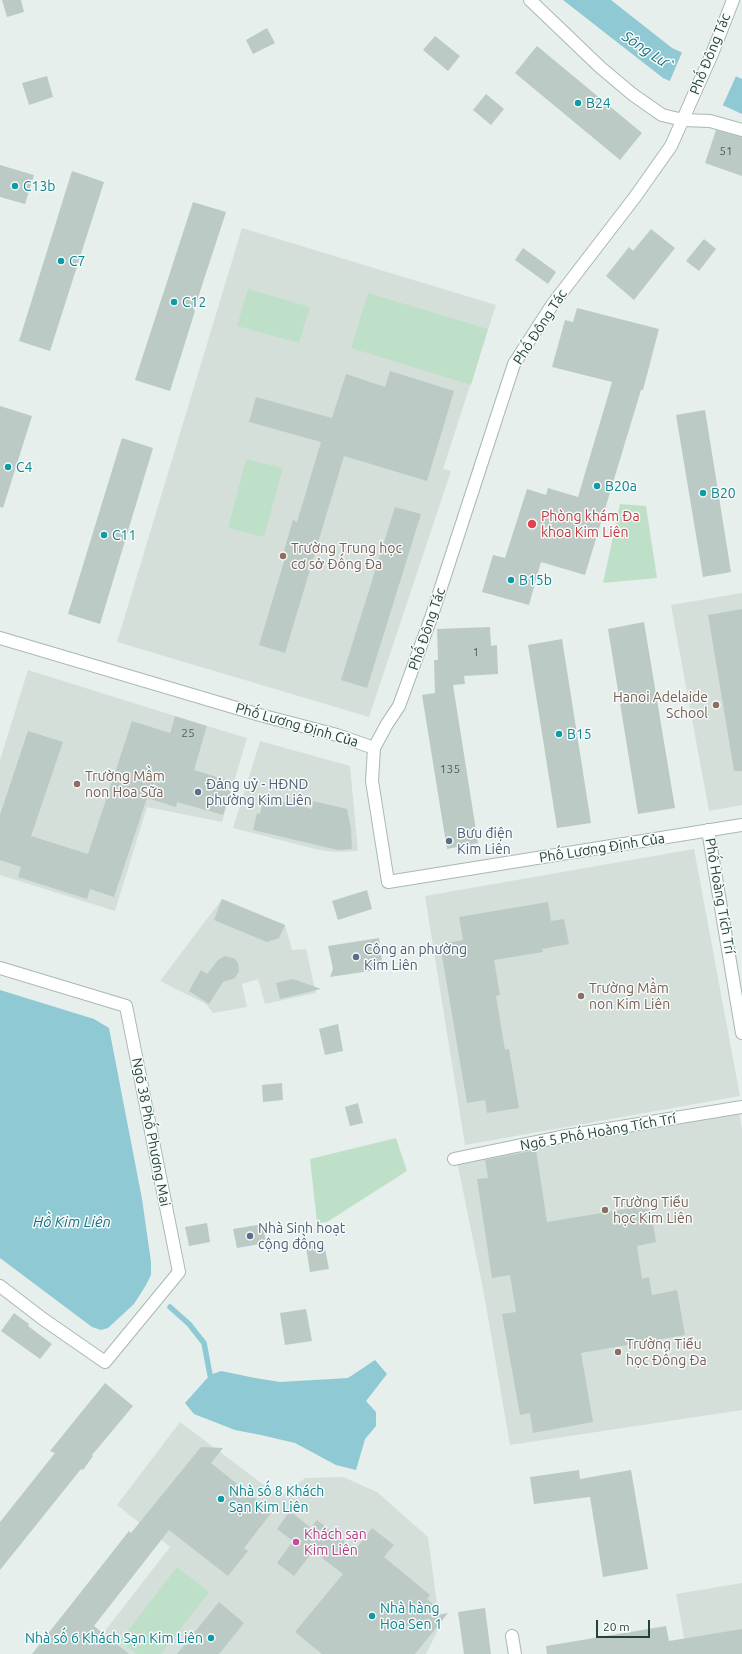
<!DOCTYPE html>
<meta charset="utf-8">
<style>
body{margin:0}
#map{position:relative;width:742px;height:1654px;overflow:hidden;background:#e6efeb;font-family:Ubuntu,sans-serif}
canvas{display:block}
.scale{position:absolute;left:596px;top:1620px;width:54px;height:18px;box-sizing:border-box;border:2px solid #24423a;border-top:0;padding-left:5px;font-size:12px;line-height:14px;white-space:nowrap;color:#24423a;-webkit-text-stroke:3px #f7fbf9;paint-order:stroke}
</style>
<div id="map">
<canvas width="742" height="1654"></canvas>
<div class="scale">20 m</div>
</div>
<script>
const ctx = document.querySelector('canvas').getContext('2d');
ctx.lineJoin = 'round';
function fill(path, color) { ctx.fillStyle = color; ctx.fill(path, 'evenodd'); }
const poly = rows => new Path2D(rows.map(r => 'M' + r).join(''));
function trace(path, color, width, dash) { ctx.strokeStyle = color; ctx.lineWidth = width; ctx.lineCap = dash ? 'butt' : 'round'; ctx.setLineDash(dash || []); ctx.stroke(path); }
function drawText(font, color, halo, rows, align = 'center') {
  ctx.font = font + ' Ubuntu,sans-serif'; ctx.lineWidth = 3; ctx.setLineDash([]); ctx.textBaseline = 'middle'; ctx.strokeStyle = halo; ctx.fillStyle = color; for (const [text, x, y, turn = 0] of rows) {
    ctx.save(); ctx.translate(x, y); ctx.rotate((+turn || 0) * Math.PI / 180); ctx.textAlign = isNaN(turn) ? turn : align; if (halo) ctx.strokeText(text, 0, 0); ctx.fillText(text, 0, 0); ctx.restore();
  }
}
fill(poly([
 [242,228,496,305,443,469,451,471,369,717,117,642],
 [742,593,742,805,709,811,671,605],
 [28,670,175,716,168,739,200,749,207,726,247,738,222,822,147,807,115,911,0,875,0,760],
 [260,741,350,766,358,851,335,852,319,850,233,828],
 [694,849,740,1096,465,1145,425,896],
 [222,899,285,925,292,950,306,949,316,993,265,1004,258,979,242,984,247,1007,213,1013,206,1004,160,981],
 [739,1111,742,1129,742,1410,510,1445,484,1294,457,1161],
 [180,1422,280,1497,305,1478,343,1477,377,1492,428,1537,440,1626,426,1654,87,1654,170,1547,117,1505],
 [742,1583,742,1654,687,1654,676,1594]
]), '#d4dfda');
fill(poly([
 [248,289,310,307,299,343,237,326],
 [368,293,488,329,471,385,351,348],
 [246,459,283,468,264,537,228,528],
 [620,504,646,506,657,578,603,583],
 [396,1138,407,1171,327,1222,317,1223,310,1159],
 [177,1567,209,1592,161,1654,137,1654,120,1641]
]), '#bfe0c8');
fill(poly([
 [563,0,611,0,672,48,742,79,742,114,663,78],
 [0,990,94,1019,109,1028,142,1199,151,1262,151,1275,146,1285,134,1304,108,1328,101,1330,92,1327,0,1258],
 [375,1360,387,1374,366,1401,376,1412,376,1426,365,1439,356,1470,336,1465,295,1443,261,1435,235,1430,194,1414,185,1403,210,1375,221,1371,255,1378,280,1382,348,1378]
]), '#8ec9d4');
fill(poly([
 [683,50,737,74,722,107,669,83]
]), '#e6efeb');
trace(poly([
 [170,1307,189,1324,204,1343,210,1375]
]), '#8ec9d4', 5.5);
fill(poly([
 [2,0,21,0,24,12,7,17],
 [267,28,275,43,253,54,246,40],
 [435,36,460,56,448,71,423,50],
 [537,46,642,133,620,160,515,73],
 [47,76,53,97,29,105,22,83],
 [486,94,504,109,491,125,473,110],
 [716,130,742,137,742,176,705,163],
 [0,165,34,175,25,204,0,197],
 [72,171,104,182,50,351,19,341],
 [193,202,226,212,194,310,195,311,170,391,135,380],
 [651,229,675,248,634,300,606,276,629,247,633,251],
 [704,239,716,249,699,271,686,261],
 [523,248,556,272,548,284,515,260],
 [577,308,659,329,643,390,641,390,585,575,541,562,529,605,482,592,493,555,505,558,527,489,546,495,548,488,578,497,612,382,552,367,565,320,573,322],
 [390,371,454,391,427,481,344,456,285,653,259,645,286,555,283,554,293,520,297,522,321,442,249,422,256,397,332,418,346,374,385,387],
 [0,406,32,416,3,508,0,507],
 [705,410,731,572,703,577,676,415],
 [122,438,153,448,100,624,68,614],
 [395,507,421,514,367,688,341,680],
 [742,609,742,771,734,771,708,615],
 [644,622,675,808,638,814,608,629],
 [490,627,491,646,497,645,498,674,464,676,465,684,453,685,478,843,447,849,422,695,435,693,434,660,438,660,437,629],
 [562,639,591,823,557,828,528,645],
 [175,716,207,726,194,770,233,782,223,815,177,802,176,807,147,798,114,897,90,889,87,899,68,893,18,877,21,867,0,860,0,815,28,731,63,742,31,836,88,854,132,721,170,733],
 [264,797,312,809,313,801,347,809,351,829,352,849,338,850,253,830,257,813,260,814],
 [367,890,372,909,338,920,332,901],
 [222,899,285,925,279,938,267,942,214,920],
 [548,902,551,921,564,919,569,944,542,949,543,952,494,960,500,995,496,996,505,1050,509,1049,519,1108,487,1113,485,1100,467,1103,440,944,463,940,459,917],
 [379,938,383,969,330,977,333,969,328,946],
 [225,956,233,958,236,960,238,963,239,971,235,978,223,982,209,1004,189,991,201,970,207,974,218,960],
 [293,979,321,989,280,999,276,983],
 [338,1024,343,1051,325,1055,319,1029],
 [282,1083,283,1100,263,1102,262,1085],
 [358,1103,363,1123,350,1126,345,1107],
 [536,1150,547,1222,650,1205,656,1242,637,1246,642,1279,649,1277,652,1295,677,1290,685,1335,581,1353,593,1422,533,1433,530,1413,520,1415,502,1314,516,1312,510,1275,492,1278,477,1179,488,1178,485,1160],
 [207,1223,210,1242,189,1246,185,1227],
 [263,1224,266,1243,237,1248,233,1229],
 [324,1244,329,1269,310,1272,306,1247],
 [306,1309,312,1341,285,1345,280,1313],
 [14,1313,29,1324,28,1326,52,1344,40,1359,1,1331],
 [105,1383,133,1406,92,1455,93,1456,83,1470,81,1469,0,1570,0,1522,55,1453,50,1451],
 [201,1447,223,1448,211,1463,272,1512,244,1548,248,1551,228,1576,169,1530,94,1626,129,1654,32,1654,129,1531,131,1533],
 [579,1470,580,1479,631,1470,648,1569,603,1577,590,1497,534,1504,530,1477],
 [290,1511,311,1528,317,1520,355,1550,372,1528,394,1545,384,1557,430,1595,427,1599,435,1606,437,1615,448,1613,415,1654,322,1654,295,1632,343,1574,313,1551,294,1576,277,1563,293,1541,277,1529],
 [219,1602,244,1623,219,1654,177,1654],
 [485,1608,491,1654,464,1654,458,1612],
 [666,1626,669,1641,742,1629,742,1654,547,1654,546,1646]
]), '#bbcac4');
const minor = poly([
 [683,120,710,121,742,130],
 [0,968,126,1006,179,1272,105,1362,43,1319,0,1286],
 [454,1159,560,1137,742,1107],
 [512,1636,515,1654]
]);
const tertiary = poly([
 [530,0,600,67,632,94,662,115,683,120],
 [733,0,712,54,671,146,635,197,552,305,514,364,432,615,399,706,387,724,374,748,372,781,388,882,742,825],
 [0,638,260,715,337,735,374,748],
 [708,830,742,1033]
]);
trace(minor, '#a8b8b2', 14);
trace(tertiary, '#a8b8b2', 14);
trace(minor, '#fff', 12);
trace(tertiary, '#fff', 12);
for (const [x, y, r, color] of [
 [578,103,4,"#0f9aa8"],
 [15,186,4,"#0f9aa8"],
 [61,261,4,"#0f9aa8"],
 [174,302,4,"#0f9aa8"],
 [8,467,4,"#0f9aa8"],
 [597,486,4,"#0f9aa8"],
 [703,493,4,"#0f9aa8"],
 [532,524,5,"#e0444e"],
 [104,535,4,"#0f9aa8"],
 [283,556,4,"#8d6e63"],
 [511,580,4,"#0f9aa8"],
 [716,705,4,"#8d6e63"],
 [559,734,4,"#0f9aa8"],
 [77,784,4,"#8d6e63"],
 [198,792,4,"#5c6f8a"],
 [449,841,4,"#5c6f8a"],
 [356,957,4,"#5c6f8a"],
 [581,996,4,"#8d6e63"],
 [605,1210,4,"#8d6e63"],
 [250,1236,4,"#5c6f8a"],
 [618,1352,4,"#8d6e63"],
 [221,1499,4,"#0f9aa8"],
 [296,1542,4,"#d1479c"],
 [372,1616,4,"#0f9aa8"],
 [211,1638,4,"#0f9aa8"]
]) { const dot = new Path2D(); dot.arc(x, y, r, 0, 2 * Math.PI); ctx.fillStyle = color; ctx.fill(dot); trace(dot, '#f7fbf9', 1.5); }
drawText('12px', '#4a645c', null, [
 ["51",726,151],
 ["1",476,652],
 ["25",188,733],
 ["135",450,769]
]);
drawText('14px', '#24423a', '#f7fbf9', [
 ["Phố Đông Tác",710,54,-68],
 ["Phố Đông Tác",540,327,-57],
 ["Phố Đông Tác",427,629,-71],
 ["Phố Lương Định Của",297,725,16],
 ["Phố Lương Định Của",602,848,-9],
 ["Phố Hoàng Tích Trí",720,896,80],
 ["Ngõ 38 Phố Phương Mai",151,1132,79],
 ["Ngõ 5 Phố Hoàng Tích Trí",598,1132,-10]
]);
drawText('14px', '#0d838f', '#f7fbf9', [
 ["B24",586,103],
 ["C13b",23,186],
 ["C7",69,261],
 ["C12",182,302],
 ["C4",16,467],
 ["B20a",605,486],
 ["B20",711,493],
 ["C11",112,535],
 ["B15b",519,580],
 ["B15",567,734],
 ["Nhà số 8 Khách",229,1491],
 ["Sạn Kim Liên",229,1507],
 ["Nhà hàng",380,1608],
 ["Hoa Sen 1",380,1624],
 ["Nhà số 6 Khách Sạn Kim Liên",203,1638,"right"]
], 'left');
drawText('14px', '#be3a42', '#f7fbf9', [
 ["Phòng khám Đa",541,516],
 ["khoa Kim Liên",541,532]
], 'left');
drawText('14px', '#785e54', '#f7fbf9', [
 ["Trường Trung học",291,548],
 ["cơ sở Đống Đa",291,564],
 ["Hanoi Adelaide",708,697,"right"],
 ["School",708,713,"right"],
 ["Trường Mầm",85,776],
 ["non Hoa Sữa",85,792],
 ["Trường Mầm",589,988],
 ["non Kim Liên",589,1004],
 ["Trường Tiểu",613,1202],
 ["học Kim Liên",613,1218],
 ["Trường Tiểu",626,1344],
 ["học Đống Đa",626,1360]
], 'left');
drawText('14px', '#4e5e75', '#f7fbf9', [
 ["Đảng uỷ - HĐND",206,784],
 ["phường Kim Liên",206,800],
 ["Bưu điện",457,833],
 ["Kim Liên",457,849],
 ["Công an phường",364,949],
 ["Kim Liên",364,965],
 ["Nhà Sinh hoạt",258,1228],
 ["cộng đồng",258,1244]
], 'left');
drawText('14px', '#b23c85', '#f7fbf9', [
 ["Khách sạn",304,1534],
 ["Kim Liên",304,1550]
], 'left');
drawText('italic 15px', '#1c6f80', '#f7fbf9', [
 ["Sông Lừ",645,49,34],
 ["Hồ Kim Liên",72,1222]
]);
</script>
